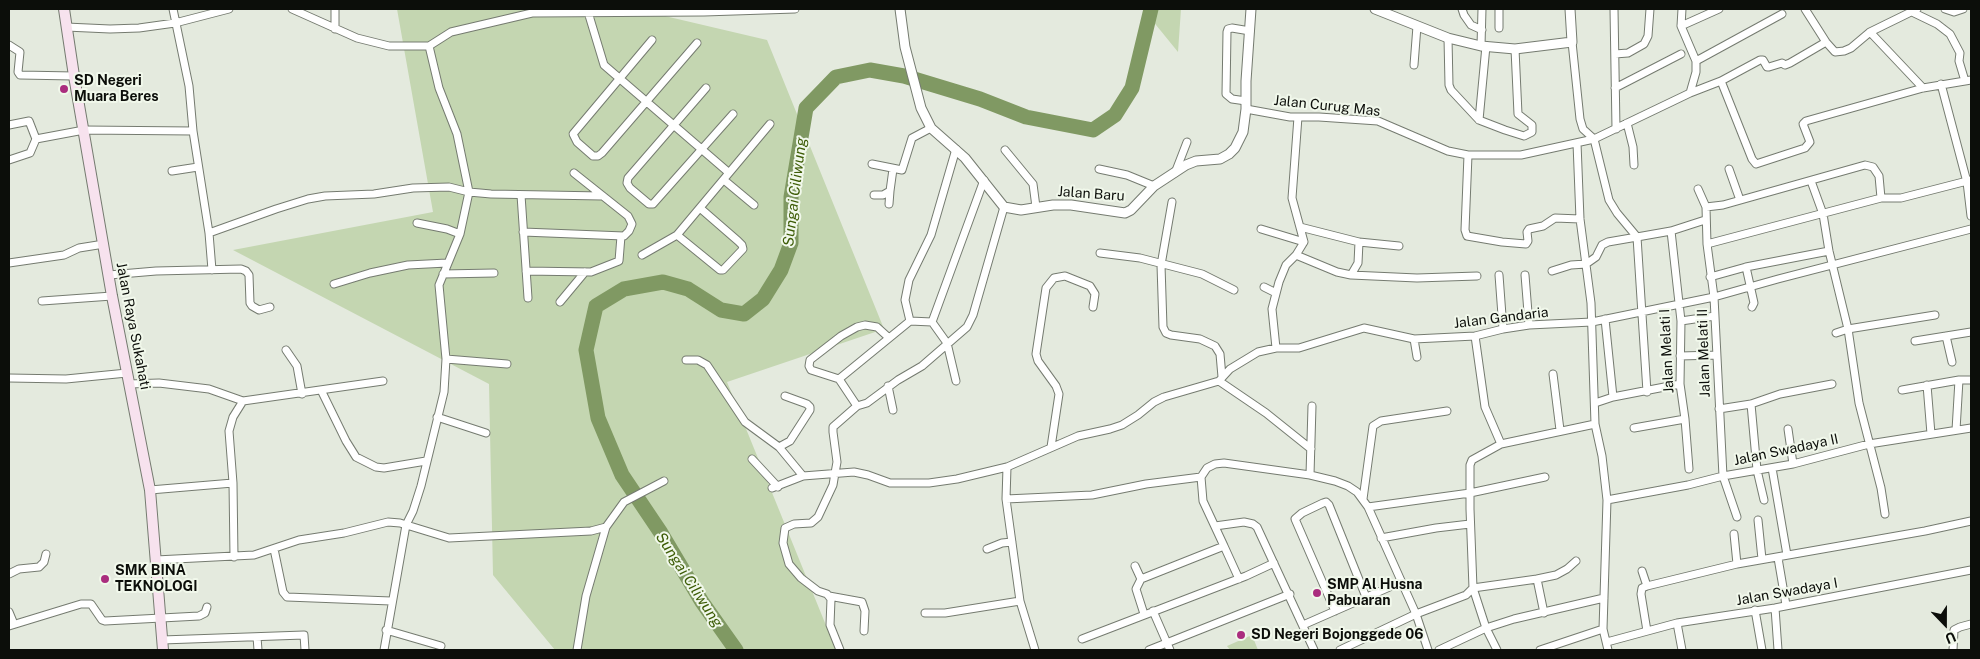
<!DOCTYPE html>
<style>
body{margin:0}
#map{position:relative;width:1980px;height:659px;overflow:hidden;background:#e4eade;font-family:"Public Sans",sans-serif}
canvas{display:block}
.frame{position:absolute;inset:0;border:10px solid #0c0e0a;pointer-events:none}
.north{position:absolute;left:1920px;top:599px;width:50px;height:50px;-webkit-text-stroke:4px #f1f8eb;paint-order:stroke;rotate:158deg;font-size:14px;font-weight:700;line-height:20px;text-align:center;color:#0c0e0a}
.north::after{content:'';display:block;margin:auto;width:18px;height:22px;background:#0c0e0a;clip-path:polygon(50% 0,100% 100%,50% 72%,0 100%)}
</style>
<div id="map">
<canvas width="1980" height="659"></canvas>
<div class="frame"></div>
<div class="north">U</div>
</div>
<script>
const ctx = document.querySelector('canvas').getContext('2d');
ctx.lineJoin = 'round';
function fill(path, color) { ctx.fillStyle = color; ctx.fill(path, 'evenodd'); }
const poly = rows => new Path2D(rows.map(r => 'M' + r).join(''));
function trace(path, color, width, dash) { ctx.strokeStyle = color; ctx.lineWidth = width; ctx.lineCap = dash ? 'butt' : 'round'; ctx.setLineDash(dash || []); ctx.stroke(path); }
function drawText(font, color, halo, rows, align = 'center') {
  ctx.font = font + ' "Public Sans",sans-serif'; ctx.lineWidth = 4; ctx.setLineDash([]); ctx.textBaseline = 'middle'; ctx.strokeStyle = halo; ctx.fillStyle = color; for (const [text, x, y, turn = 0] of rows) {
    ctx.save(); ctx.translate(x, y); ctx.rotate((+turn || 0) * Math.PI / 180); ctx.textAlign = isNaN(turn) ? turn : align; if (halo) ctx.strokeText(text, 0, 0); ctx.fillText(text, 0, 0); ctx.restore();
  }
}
fill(poly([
 [397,9,635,9,767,40,884,329,727,382,836,650,555,650,493,575,489,384,233,250,433,212],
 [1143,9,1181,9,1178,52],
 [1252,635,1258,650,1230,650,1227,646]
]), '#c4d6b1');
trace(poly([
 [736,650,702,602,661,533,622,475,598,418,586,350,596,306,624,289,663,282,688,289,721,310,744,314,763,299,781,270,791,243,791,197,806,108,836,77,870,70,904,76,980,99,1026,117,1093,130,1115,115,1132,88,1151,9]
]), '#809963', 15);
const minor = poly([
 [173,9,189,86,193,131,209,233,212,270],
 [292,9,357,38,389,46,429,46,451,32,532,13,704,12,795,9],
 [1462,9,1464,15,1471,25,1482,30],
 [1614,9,1616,129],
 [1682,9,1681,26,1696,61],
 [1805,9,1826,42,1835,52,1844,51,1851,48,1870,32],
 [1917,9,1870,32,1923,88],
 [1945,9,1954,12,1963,9],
 [1910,11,1937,24,1950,34,1960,53,1959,61,1965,81],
 [588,12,604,65,728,172],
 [1681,26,1719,9],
 [66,27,110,29,139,28,175,23,229,9],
 [1499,28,1499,9],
 [335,29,335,9],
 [1448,38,1449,85,1451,90,1479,120,1505,130,1524,136,1532,132,1532,125,1518,114,1515,49],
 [652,40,573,134,577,142,593,156,598,156,602,153,697,43],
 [1572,42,1580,119,1583,129,1594,139],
 [9,45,20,52,18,72,20,75,74,76],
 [1481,46,1482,9],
 [1615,54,1628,53,1644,44,1648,36,1650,9],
 [1414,65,1417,26],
 [1721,81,1760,60,1763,60,1767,67,1769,67,1782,63,1785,65,1790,63,1826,42],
 [1941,84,1967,182,1971,216],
 [706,88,628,178,627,183,630,188,649,204,653,204,733,114],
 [1615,88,1681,54],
 [1690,93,1721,81,1752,159,1756,164,1805,148,1810,142,1803,124,1806,121,1923,88,1971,80],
 [1246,101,1232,99,1226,94,1227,32,1228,29,1232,28,1250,31],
 [1246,109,1290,117,1319,117,1378,121,1448,151,1468,155,1521,155,1594,139],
 [1479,120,1486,46],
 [1627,123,1633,147,1634,165],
 [9,125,29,121,36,139],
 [1005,150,1033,184,1036,207],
 [1468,155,1465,230,1467,236,1502,242,1526,244,1528,241,1527,232,1529,229,1543,226,1555,218,1580,219],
 [9,160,30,153,36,139,84,130,193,131],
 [872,164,902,170,912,138,931,128],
 [1099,169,1127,175,1154,186],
 [1729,169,1740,200],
 [172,171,198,167],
 [1175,173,1187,142],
 [724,180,754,205],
 [1811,181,1823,214,1829,251,1848,329,1836,333],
 [1698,189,1706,207,1707,244,1714,297,1723,476,1737,517],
 [521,195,528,298],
 [874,195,883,195,890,191,893,169],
 [1172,202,1161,265,1163,327,1166,333,1171,335,1200,339,1215,346,1220,354,1222,377],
 [889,204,890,191],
 [1706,207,1723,205,1865,165,1873,167,1879,176,1881,198],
 [1705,220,1671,231,1637,237,1617,213,1609,200,1594,139,1690,93,1696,72,1696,61,1782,14],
 [417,223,447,229,460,234],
 [1300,227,1359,242,1358,263,1351,275,1417,278,1477,276],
 [1261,229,1304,242],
 [1671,231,1681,321,1680,384,1685,419,1689,469],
 [523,232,624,236,629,231,632,224,628,216,574,173],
 [209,233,276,209,308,199,325,196,374,194,413,188,449,187,469,192,491,194,602,196],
 [677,235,720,270,723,270,743,249,742,245,738,241,700,208],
 [1359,242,1399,246],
 [1707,244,1881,198,1901,198,1971,180],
 [1100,253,1140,258,1202,274,1234,290],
 [642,255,677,235,770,124],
 [1296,255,1337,272,1351,275],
 [9,263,64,255,79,248,104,244],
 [526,271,591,272,619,261,621,236],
 [1552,271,1571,265,1586,264,1596,257,1602,245,1608,242,1637,237,1647,392],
 [443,274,494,273],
 [109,275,156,271,241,269,246,271,249,275,250,303,252,306,259,310,270,307],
 [1499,275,1503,329],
 [1525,275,1529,325],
 [1710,277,1746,267],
 [334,284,370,273,408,265,447,263],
 [1264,287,1276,293],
 [42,301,112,296],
 [560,302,585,272],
 [1752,307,1754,303,1746,267,1829,251],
 [1605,319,1613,397],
 [910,321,905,300,909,280,931,235,956,149],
 [1681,321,1715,316],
 [1475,336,1485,407,1501,444],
 [1946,336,1952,362],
 [1414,339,1417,357],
 [1915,341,1971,332],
 [1276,348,1272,309,1279,282,1286,265,1296,255,1304,242,1292,198,1298,117],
 [286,350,297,366,302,394],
 [1680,356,1716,355],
 [446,359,507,364],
 [686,360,698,360,707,365,745,422,779,447,803,476],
 [1553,374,1560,430],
 [9,378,66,379,127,373],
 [839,379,811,370,809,366,810,360,841,336,857,327,865,325,877,327,888,337],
 [956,381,947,343,932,322,984,180],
 [1219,381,1266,413,1311,449],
 [129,384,159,383,209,389,243,401,383,381],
 [1927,385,1931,434],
 [888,386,893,410],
 [321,390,346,441,356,457,376,467,384,468,426,461],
 [1902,390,1959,380,1971,380],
 [1595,403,1613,397,1680,384],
 [1751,404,1757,470,1764,500],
 [857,406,839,379,910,321,932,322],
 [1719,409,1751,404,1780,394,1832,384],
 [437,417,486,433],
 [1595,424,1602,456,1607,500,1603,629,1608,650],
 [1634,428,1685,419],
 [1788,429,1793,464],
 [1956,430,1959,380],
 [779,447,790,441,810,410,810,407,807,404,785,396],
 [1051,447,1059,394,1056,386,1038,361,1036,354,1046,288,1054,278,1065,276,1090,286,1095,294,1093,307],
 [752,459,778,487],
 [1007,467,1006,499,1020,601,1035,650],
 [1772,468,1787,555],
 [1310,475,1312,406],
 [772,488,803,476,854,472,868,475,890,483,929,483,957,479,1007,467,1078,436,1110,429,1122,425,1138,415,1154,402,1164,397,1219,381,1230,369,1258,352,1276,348,1299,348,1364,328,1414,339,1475,336,1503,329,1529,325,1592,322,1714,297,1778,279,1971,229],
 [150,490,233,483],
 [1006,499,1092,495,1146,484,1201,477],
 [1363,499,1373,426,1381,421,1447,411],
 [1607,500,1688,485,1723,476,1793,464,1869,444,1971,428],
 [1368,507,1470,493,1545,477],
 [1885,514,1881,488,1859,403,1848,329,1935,315],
 [1758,520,1762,559],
 [1215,526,1244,522,1253,524,1257,527,1314,650],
 [1734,534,1737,564],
 [1381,538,1436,528,1470,524],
 [1224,546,1203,501,1201,477,1207,468,1215,464,1224,463,1310,475,1335,481,1348,486,1357,492,1368,507,1416,614,1428,650],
 [274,549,283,592,287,597,391,601],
 [987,549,1002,543,1012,542],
 [234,557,233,483,229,431,233,417,243,401],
 [1778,558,1786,605],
 [156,560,254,555,299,540,344,533,388,522,400,523,449,538,591,531,606,527,624,502,664,481],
 [1135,566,1141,579],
 [1642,571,1647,586],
 [9,574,19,569,39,567,44,562,46,554],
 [1537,579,1556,575,1567,569,1576,561],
 [1473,588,1537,579,1544,613],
 [829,596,862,602,865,611,864,631],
 [1775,608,1778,650],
 [1755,610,1762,650],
 [1153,611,1170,650],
 [1335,611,1295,519,1302,513,1323,503,1326,502,1329,505,1366,597],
 [9,612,14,624],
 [925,613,945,613,1020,601],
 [1144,614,1136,589,1141,579,1224,546,1239,579],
 [1677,623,1682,650],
 [1303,625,1401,582],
 [9,626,81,604,91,604,102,620,105,621,199,616,205,613,207,607],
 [386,630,441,646],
 [1647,631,1641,594,1642,588,1647,586,1737,564,1925,531,1971,521],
 [257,637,258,650],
 [1082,639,1246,576,1274,563],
 [162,640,304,635,305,650],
 [1607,642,1677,623,1775,608,1971,570],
 [384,650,406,525,413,511,421,486,444,392,446,359,439,285,460,234,469,192,457,134,439,88,429,46],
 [577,650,586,596,606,527],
 [840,650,830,625,831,599,827,594,818,591,801,578,789,564,783,543,785,528,794,524,811,523,818,517,833,485,835,473,837,462,833,432,833,427,857,406,867,403,898,380,922,366,967,327,973,315,1004,207],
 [1149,650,1290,594],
 [1340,650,1416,614,1466,595,1473,588],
 [1439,650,1486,628,1514,619,1604,598],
 [1497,650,1486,628,1473,588,1470,509,1470,465,1472,460,1501,444,1595,424,1591,303,1580,219,1577,143],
 [1540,650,1603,629],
 [1953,650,1954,630,1960,627,1971,624]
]);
const tertiary = poly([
 [900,9,905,47,921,108,931,128,965,158,1004,207,1021,210,1053,205,1071,205,1125,213,1131,210,1154,186,1186,165,1196,161,1220,159,1229,154,1235,148,1243,132,1246,109,1246,81,1251,9],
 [1375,9,1448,38,1481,46,1515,49,1572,42,1570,9]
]);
const secondary = poly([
 [64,9,74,76,112,296,150,490,163,650]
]);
trace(minor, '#757b70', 9);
trace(tertiary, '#757b70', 11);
trace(secondary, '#757b70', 12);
trace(minor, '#fff', 7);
trace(tertiary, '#fff', 9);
trace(secondary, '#f7e2ee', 10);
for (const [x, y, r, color] of [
 [64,89,5,"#aa2d7e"],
 [105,579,5,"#aa2d7e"],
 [1317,593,5,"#aa2d7e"],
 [1241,635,5,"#aa2d7e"]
]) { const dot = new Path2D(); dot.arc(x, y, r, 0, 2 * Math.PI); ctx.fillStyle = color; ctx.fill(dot); trace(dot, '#f1f8eb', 2); }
drawText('bold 14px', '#0c0e0a', '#f1f8eb', [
 ["SD Negeri",74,81],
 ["Muara Beres",74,97],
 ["SMK BINA",115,571],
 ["TEKNOLOGI",115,587],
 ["SMP Al Husna",1327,585],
 ["Pabuaran",1327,601],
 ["SD Negeri Bojonggede 06",1251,635]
], 'left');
drawText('14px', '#0c0e0a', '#f1f8eb', [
 ["Jalan Curug Mas",1327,106,6],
 ["Jalan Baru",1091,194,4],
 ["Jalan Gandaria",1501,318,-7],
 ["Jalan Raya Sukahati",133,326,79],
 ["Jalan Melati I",1667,351,-93],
 ["Jalan Melati II",1704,353,-92],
 ["Jalan Swadaya II",1786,450,-12],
 ["Jalan Swadaya I",1787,592,-10]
]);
drawText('italic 15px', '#3d5c06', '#f1f8eb', [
 ["Sungai Ciliwung",795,192,-83],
 ["Sungai Ciliwung",689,580,57]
]);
</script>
